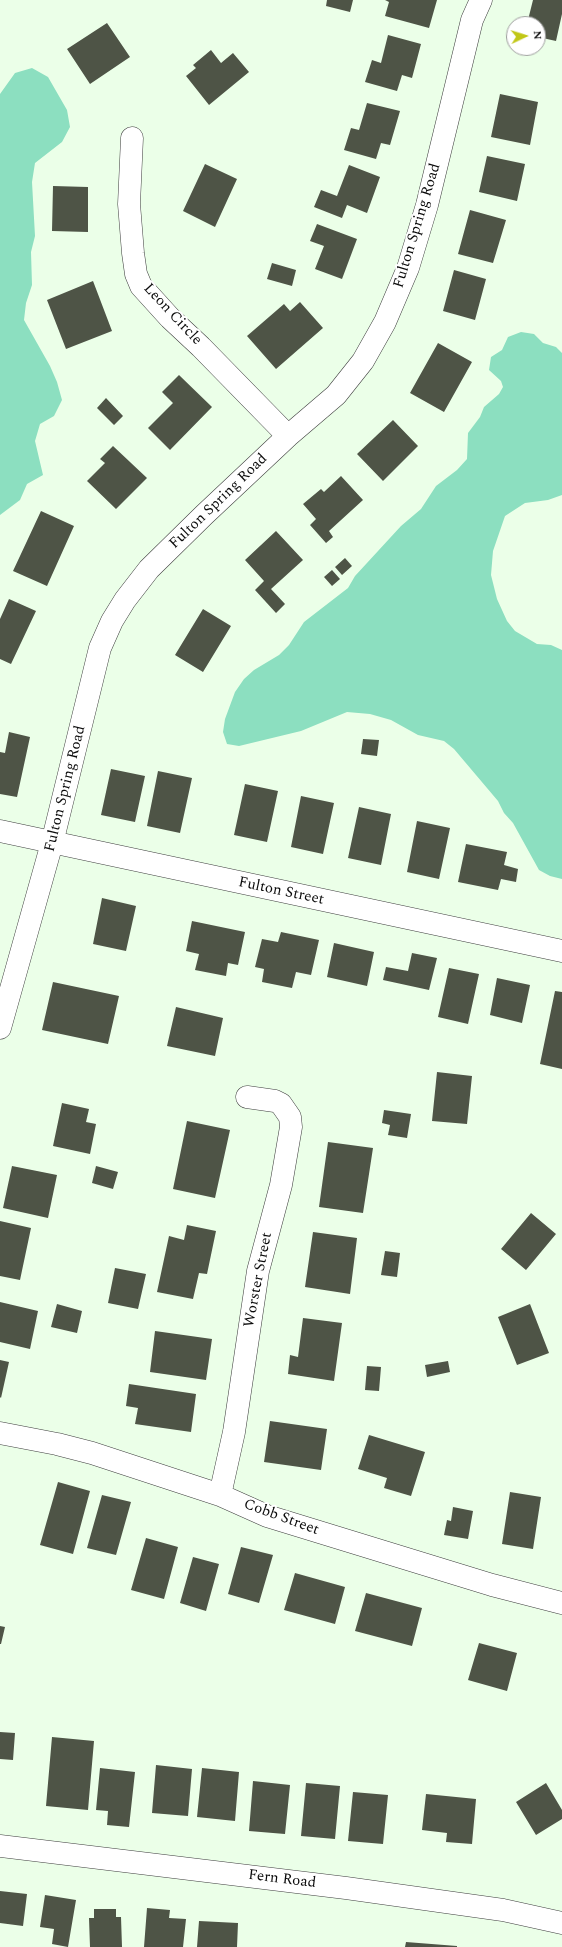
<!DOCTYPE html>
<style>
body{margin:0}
#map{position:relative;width:562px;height:1947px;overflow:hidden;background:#ebffe8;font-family:Spectral,serif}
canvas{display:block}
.north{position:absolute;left:506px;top:16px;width:40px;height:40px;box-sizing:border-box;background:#fff;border:1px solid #9d9d9d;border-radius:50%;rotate:86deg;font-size:11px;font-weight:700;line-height:16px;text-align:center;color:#0b0b0b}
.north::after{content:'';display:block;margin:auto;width:14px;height:18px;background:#c1c716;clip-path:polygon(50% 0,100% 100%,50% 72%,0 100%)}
</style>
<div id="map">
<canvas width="562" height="1947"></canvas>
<div class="north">N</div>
</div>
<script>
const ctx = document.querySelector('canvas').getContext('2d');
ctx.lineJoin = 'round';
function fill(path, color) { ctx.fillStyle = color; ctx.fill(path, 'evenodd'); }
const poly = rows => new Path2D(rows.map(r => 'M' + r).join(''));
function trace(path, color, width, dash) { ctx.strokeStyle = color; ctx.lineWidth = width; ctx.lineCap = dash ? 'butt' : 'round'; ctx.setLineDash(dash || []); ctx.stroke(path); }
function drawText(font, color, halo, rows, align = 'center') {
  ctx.font = font + ' Spectral,serif'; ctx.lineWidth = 4; ctx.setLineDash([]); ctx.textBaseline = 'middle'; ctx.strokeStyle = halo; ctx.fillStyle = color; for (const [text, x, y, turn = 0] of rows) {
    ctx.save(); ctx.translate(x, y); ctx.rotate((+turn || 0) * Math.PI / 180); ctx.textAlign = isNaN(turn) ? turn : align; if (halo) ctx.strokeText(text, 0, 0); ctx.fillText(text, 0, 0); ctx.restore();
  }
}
fill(poly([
 [32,68,48,77,67,110,70,127,62,142,35,163,32,182,35,236,31,252,32,285,26,303,24,320,50,366,57,382,62,400,54,416,40,424,35,441,43,475,27,484,20,500,0,515,0,94,15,73],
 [521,332,534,334,543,343,556,347,562,353,562,495,548,500,525,503,505,516,493,551,491,575,497,599,507,621,515,631,537,644,551,645,562,650,562,879,550,876,539,870,513,823,504,813,498,801,454,749,444,741,418,735,391,720,370,714,347,712,301,731,239,746,227,744,223,732,225,719,235,692,244,679,254,670,279,655,289,645,304,622,348,588,355,576,401,526,421,509,436,486,457,470,467,459,468,433,480,417,484,407,499,394,503,387,501,381,489,370,491,357,502,350,508,337]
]), '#8cdfc0');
fill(poly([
 [327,0,353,0,350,12,326,6],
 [385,0,437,0,429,28,385,16,389,2],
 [533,0,562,0,562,14,556,41,538,37,538,24,527,24],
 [107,23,130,57,90,84,67,49],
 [388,35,421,44,412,78,402,75,397,91,365,82,372,60,381,63],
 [211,50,221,63,233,53,249,72,209,105,186,76,196,68,193,65],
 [500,94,538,102,530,145,491,137],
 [367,103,400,111,390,145,381,143,376,159,344,150,351,128,359,130],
 [487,156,525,164,517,201,479,192],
 [205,164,237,179,215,227,183,211],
 [349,165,380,177,367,213,347,205,342,218,314,207,321,190,337,196],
 [53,186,88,187,88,232,52,231],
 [470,210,506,220,493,263,458,254],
 [317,224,357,239,342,279,315,269,324,246,310,241],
 [272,263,296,270,292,286,267,279],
 [454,270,486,279,475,320,443,311],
 [93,281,112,331,66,349,47,300],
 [300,302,323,328,276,369,247,336,284,304,290,311],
 [438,343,472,362,444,412,410,393],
 [179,375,212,407,170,450,148,428,173,403,162,392],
 [106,398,123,416,114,425,97,408],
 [393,420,418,446,383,481,357,454],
 [113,446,147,478,116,509,87,481,105,463,100,459],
 [341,476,363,500,329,531,333,537,326,543,310,525,316,519,303,504,321,489,324,492],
 [41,511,74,526,47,586,13,571],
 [276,531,303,560,271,589,285,604,276,613,255,590,264,581,245,560],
 [345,558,352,566,342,575,335,567],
 [332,570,340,579,332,586,324,577],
 [9,599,36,611,11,664,0,659,0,619],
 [203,609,231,626,203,672,175,655],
 [9,732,30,737,17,797,0,794,0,752,5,753],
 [363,739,379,740,377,756,361,754],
 [111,769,145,776,135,822,101,815],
 [158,771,192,778,180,833,147,826],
 [245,784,278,791,267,842,234,835],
 [301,796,334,803,323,854,291,847],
 [359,807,391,814,381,865,348,858],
 [417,821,450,828,439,879,407,872],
 [466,844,507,852,504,865,518,869,516,882,501,879,498,890,458,882],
 [102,898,136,906,126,951,93,944],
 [192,921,245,932,238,965,228,963,226,976,195,970,199,954,186,951],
 [281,932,319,940,311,975,296,972,292,988,262,982,264,969,255,967,262,939,278,942],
 [334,943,374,952,367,986,327,977],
 [412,953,437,958,429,990,383,980,386,967,408,971],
 [449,968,479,974,468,1024,438,1017],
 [497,978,530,985,522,1023,490,1015],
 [53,982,119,996,108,1044,42,1030],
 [555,991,562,992,562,1069,540,1064],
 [176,1007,223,1018,215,1056,167,1046],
 [437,1072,472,1076,467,1124,432,1121],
 [62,1103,89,1109,86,1122,96,1124,90,1154,53,1146],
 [384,1110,411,1114,407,1138,388,1135,390,1125,382,1123],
 [187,1121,230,1130,215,1198,173,1189],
 [328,1142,373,1148,363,1213,319,1207],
 [12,1166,57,1175,48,1218,3,1208],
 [96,1166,118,1172,113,1189,92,1183],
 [531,1213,556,1234,526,1270,501,1249],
 [0,1221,31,1228,20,1280,0,1276],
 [187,1225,216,1231,207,1274,199,1273,193,1299,157,1292,169,1236,184,1240],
 [313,1232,357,1238,350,1294,305,1287],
 [385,1251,400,1253,397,1277,381,1275],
 [115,1268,146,1274,138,1309,108,1303],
 [0,1302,38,1311,30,1349,0,1342],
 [57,1304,82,1311,77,1333,51,1327],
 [530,1304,549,1353,517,1365,498,1317],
 [303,1318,342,1323,334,1381,288,1374,290,1355,298,1357],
 [155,1331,212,1339,206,1380,150,1372],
 [0,1360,9,1362,1,1398,0,1397],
 [448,1361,450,1372,427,1377,425,1365],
 [367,1366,381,1367,379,1391,365,1390],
 [129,1384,196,1394,191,1432,135,1424,138,1408,126,1406],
 [270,1421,327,1429,321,1470,264,1462],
 [369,1435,425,1452,411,1496,384,1488,387,1478,358,1469],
 [58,1482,90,1491,73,1554,40,1545],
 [510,1492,541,1497,533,1549,502,1544],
 [102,1495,131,1502,116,1555,87,1548],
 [453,1507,473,1511,468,1539,444,1535,447,1520,451,1521],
 [146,1538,178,1547,164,1599,131,1590],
 [241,1547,273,1555,259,1603,228,1594],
 [193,1557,219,1564,206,1611,180,1603],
 [295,1573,345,1587,335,1624,284,1610],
 [366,1593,422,1608,412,1646,355,1631],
 [0,1626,5,1627,1,1644,0,1644],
 [479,1643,517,1653,507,1691,468,1680],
 [0,1732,15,1733,13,1760,0,1759],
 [52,1737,94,1741,88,1810,46,1806],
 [156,1765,192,1769,188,1816,152,1813],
 [100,1768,135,1772,129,1827,107,1825,108,1811,96,1810],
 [202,1768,239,1772,235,1821,197,1817],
 [253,1781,290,1785,285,1834,249,1831],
 [306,1783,340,1786,335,1839,301,1836],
 [546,1783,562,1810,562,1819,536,1835,516,1802],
 [353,1792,388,1795,383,1844,348,1841],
 [426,1794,476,1799,472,1844,446,1842,447,1833,422,1830],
 [0,1891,27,1894,23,1926,0,1923],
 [45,1895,76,1900,68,1947,52,1944,54,1929,40,1927],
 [147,1908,170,1910,169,1918,186,1919,183,1947,144,1947],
 [94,1909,116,1909,116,1917,121,1917,122,1947,90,1947,89,1918,94,1918],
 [199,1921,238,1923,237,1947,197,1947],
 [406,1942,457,1946,457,1947,405,1947]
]), '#4e5446');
const minor = poly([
 [132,138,129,204,133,253,136,274,141,286,170,318,201,347,288,436],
 [52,843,100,648,112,621,125,600,149,569,204,515,288,436,336,395,363,361,385,322,408,268,427,205,472,20,481,0],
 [0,1433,57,1444,92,1453,220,1495,267,1516,492,1585,562,1603],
 [220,1495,234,1432,258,1271,281,1185,291,1127,290,1117,281,1104,275,1101,247,1097],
 [0,1846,346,1888,503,1910,562,1923]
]);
const tertiary = poly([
 [0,831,562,951],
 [0,1028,52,843]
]);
trace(minor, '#3e3e3e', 23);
trace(tertiary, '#3e3e3e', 23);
trace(minor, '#fff', 22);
trace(tertiary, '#fff', 22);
drawText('15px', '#0b0b0b', '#fff', [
 ["Fulton Spring Road",418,226,-73],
 ["Leon Circle",172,315,47],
 ["Fulton Spring Road",219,502,-44],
 ["Fulton Spring Road",66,789,-76],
 ["Fulton Street",281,892,12],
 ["Worster Street",259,1280,-79],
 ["Cobb Street",281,1518,20],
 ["Fern Road",282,1880,7]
]);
</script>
